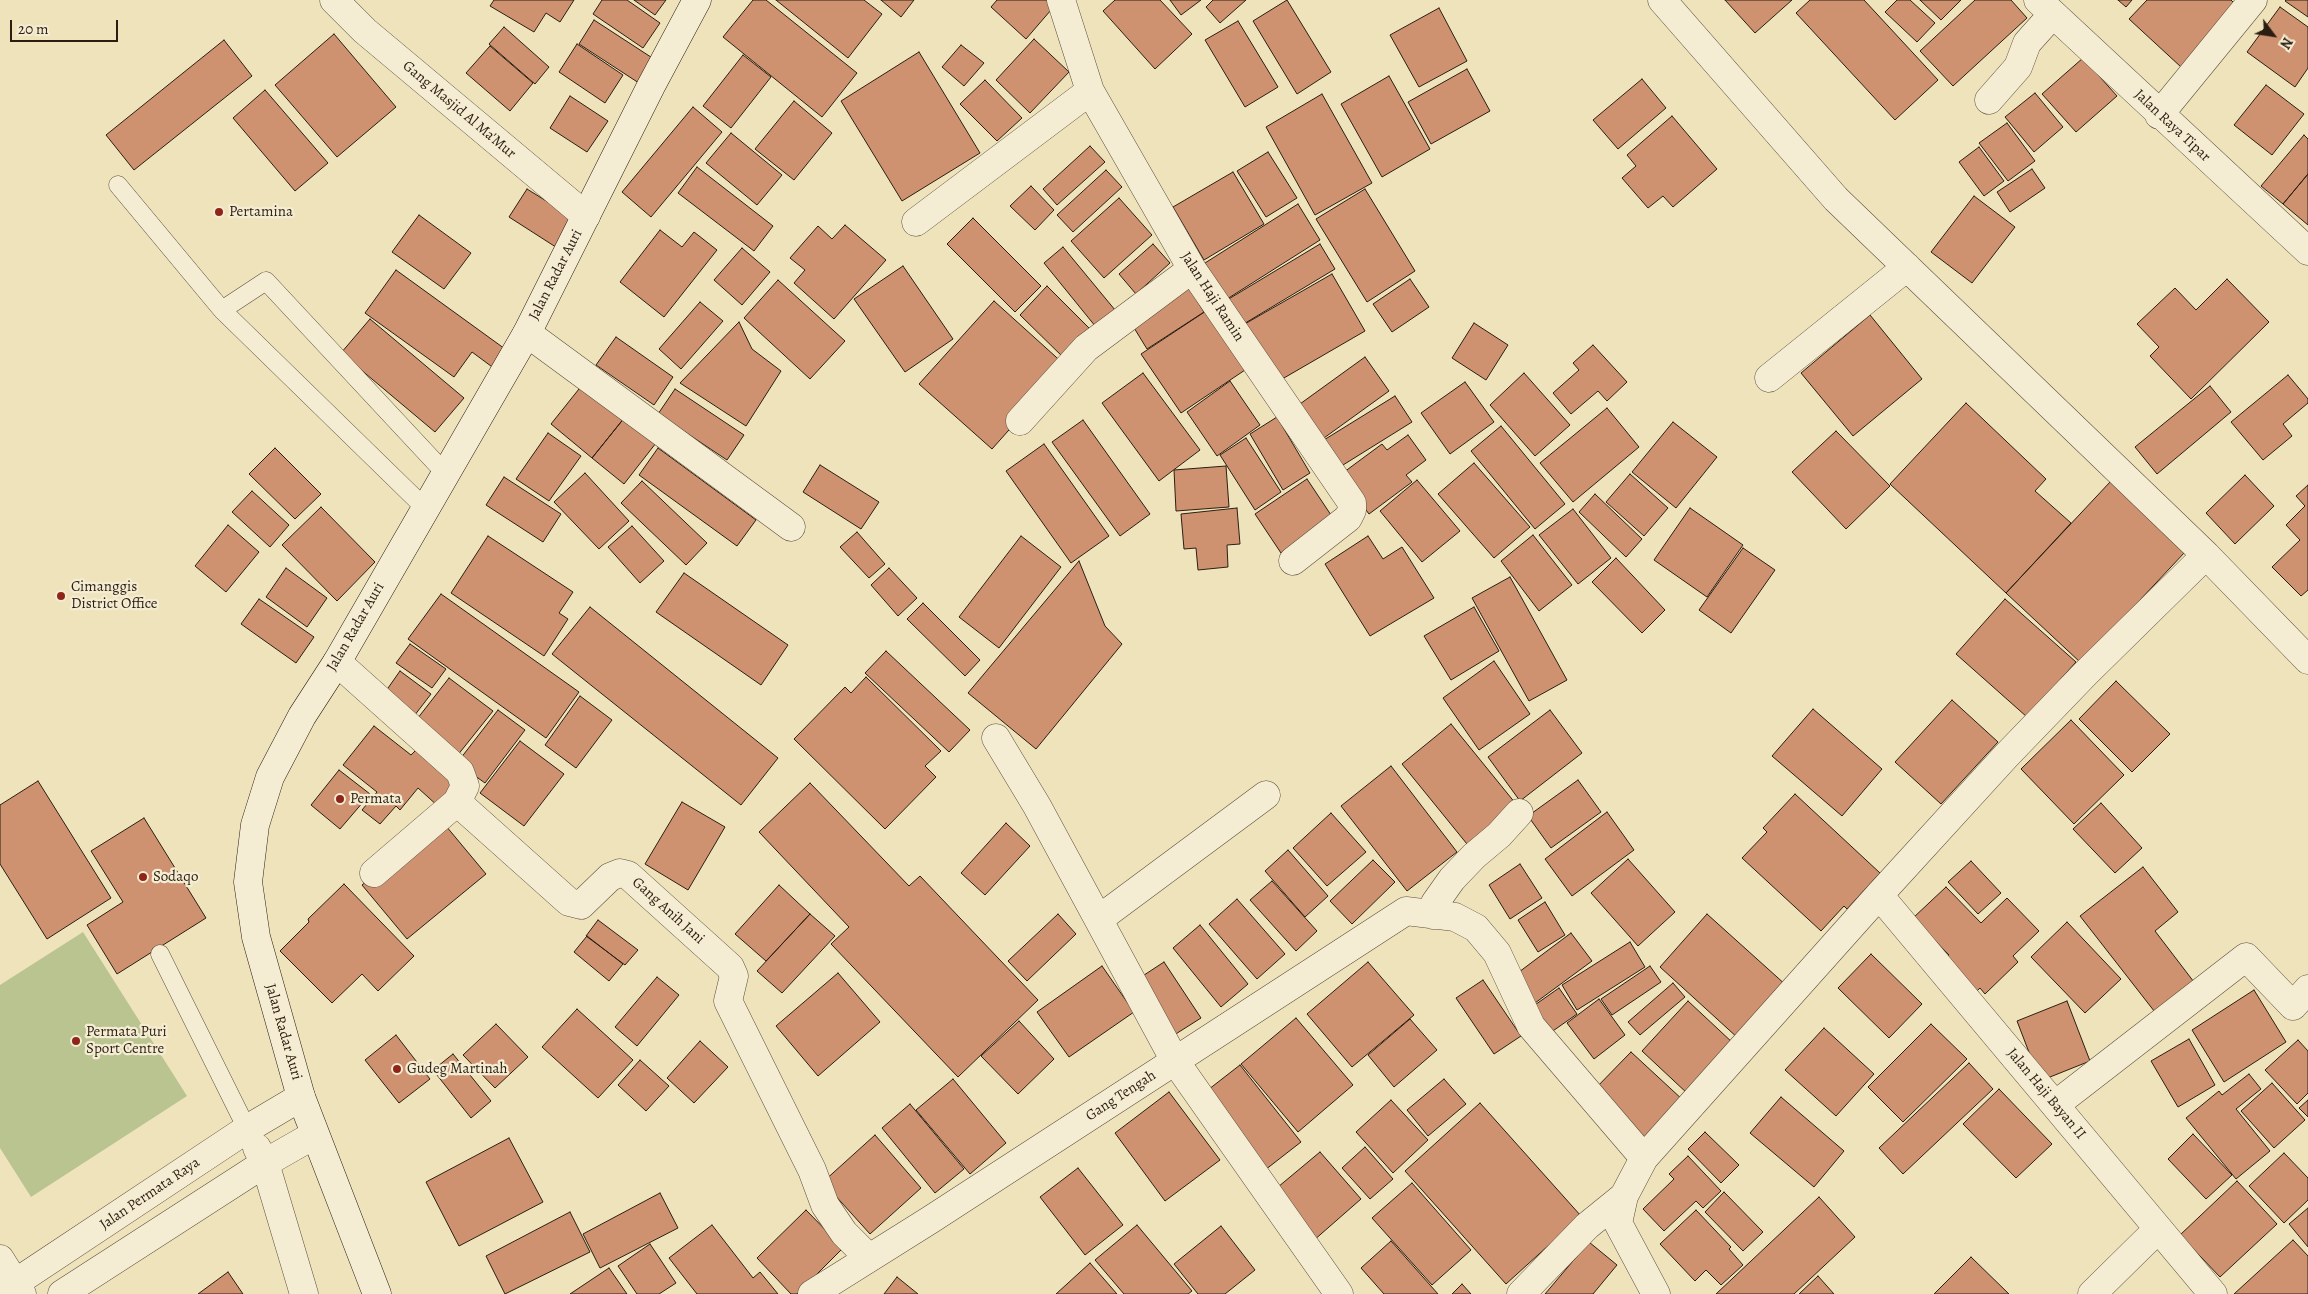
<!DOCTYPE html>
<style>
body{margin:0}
#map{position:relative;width:2308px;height:1294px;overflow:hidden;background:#efe3bc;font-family:Alegreya,serif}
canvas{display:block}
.north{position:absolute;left:2248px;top:10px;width:50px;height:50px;-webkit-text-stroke:4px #f5edd3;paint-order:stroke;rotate:121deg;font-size:14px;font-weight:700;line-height:20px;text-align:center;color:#2b1e11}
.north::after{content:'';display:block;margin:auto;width:18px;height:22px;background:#2b1e11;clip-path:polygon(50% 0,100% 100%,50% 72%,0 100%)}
.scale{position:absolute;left:10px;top:20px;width:108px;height:22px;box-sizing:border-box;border:2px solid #2b1e11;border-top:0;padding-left:6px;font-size:15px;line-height:18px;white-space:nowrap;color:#2b1e11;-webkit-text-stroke:4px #f5edd3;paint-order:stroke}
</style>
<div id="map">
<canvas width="2308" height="1294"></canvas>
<div class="north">N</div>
<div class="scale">20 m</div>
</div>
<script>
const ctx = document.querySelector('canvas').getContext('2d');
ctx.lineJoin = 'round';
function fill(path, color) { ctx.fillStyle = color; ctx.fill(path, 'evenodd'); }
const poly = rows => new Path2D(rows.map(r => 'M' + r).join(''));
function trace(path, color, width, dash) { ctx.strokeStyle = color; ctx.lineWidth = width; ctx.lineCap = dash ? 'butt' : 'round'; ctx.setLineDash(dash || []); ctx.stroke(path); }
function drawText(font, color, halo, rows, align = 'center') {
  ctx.font = font + ' Alegreya,serif'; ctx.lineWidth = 4.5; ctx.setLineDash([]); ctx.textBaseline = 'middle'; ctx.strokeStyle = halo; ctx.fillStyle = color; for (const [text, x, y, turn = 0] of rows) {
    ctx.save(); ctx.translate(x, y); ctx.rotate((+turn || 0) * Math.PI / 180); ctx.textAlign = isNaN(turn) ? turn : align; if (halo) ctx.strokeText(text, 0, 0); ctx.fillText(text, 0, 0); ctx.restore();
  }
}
fill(poly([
 [83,932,187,1096,31,1197,0,1148,0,985]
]), '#b9c491');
const building = poly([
 [494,0,574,0,560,22,546,13,534,32,490,6,494,0],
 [602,0,627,0,660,23,643,48,593,14,602,0],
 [634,0,666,0,655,15,634,0],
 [753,0,766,0,857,73,822,117,723,37,753,0],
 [776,0,864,0,882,14,848,58,776,0],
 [881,0,914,0,901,17,881,0],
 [997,0,1054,0,1057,3,1026,39,991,7,997,0],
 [1115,0,1160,0,1192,34,1155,69,1103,11,1115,0],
 [1170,0,1201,0,1181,15,1170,0],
 [1213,0,1246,0,1220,23,1206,7,1213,0],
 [1287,0,1331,72,1297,94,1253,21,1287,0],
 [1725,0,1792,0,1755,33,1725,0],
 [1810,0,1864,0,1938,80,1895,120,1796,13,1810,0],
 [1897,0,1910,0,1935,23,1917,42,1885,12,1897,0],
 [1920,0,1961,0,1941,20,1920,0],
 [1975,0,2011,0,2027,18,1953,86,1920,51,1975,0],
 [2118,0,2132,0,2126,7,2118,0],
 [2147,0,2231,0,2237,6,2181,67,2129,19,2147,0],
 [2286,0,2308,0,2308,17,2285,1,2286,0],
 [2280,7,2308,27,2308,68,2295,87,2247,52,2280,7],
 [1439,8,1467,61,1419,87,1390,35,1439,8],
 [594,20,657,61,642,85,579,44,594,20],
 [1238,21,1278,87,1245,107,1205,40,1238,21],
 [504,27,549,67,535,84,489,44,504,27],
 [334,34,396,107,337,157,275,85,334,34],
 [1034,39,1069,72,1030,113,996,80,1034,39],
 [224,40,252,76,134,170,106,135,224,40],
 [577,44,623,75,605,103,559,72,577,44],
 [961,45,984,63,964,86,942,67,961,45],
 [490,46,533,83,510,111,466,73,490,46],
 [919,52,980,153,902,201,841,101,919,52],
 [743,55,771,77,731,128,703,106,743,55],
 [2083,58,2117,96,2076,132,2042,94,2083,58],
 [1467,69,1490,111,1431,144,1408,102,1467,69],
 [1389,76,1430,149,1382,177,1341,104,1389,76],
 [1642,79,1666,108,1618,149,1593,120,1642,79],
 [985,80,1022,118,997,141,960,104,985,80],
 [2266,85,2304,114,2272,155,2234,125,2266,85],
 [265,90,328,163,295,191,233,118,265,90],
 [2035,93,2063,127,2034,152,2005,117,2035,93],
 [1322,94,1372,183,1315,215,1266,127,1322,94],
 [570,96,608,121,587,152,550,128,570,96],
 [794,101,832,133,794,180,755,149,794,101],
 [693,107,722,132,651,217,622,192,693,107],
 [1672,116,1717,169,1673,207,1663,196,1648,208,1622,178,1636,166,1627,155,1672,116],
 [2007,123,2035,161,2008,181,1979,143,2007,123],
 [731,133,782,175,757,205,706,163,731,133],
 [2304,135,2308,139,2308,174,2283,204,2261,186,2304,135],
 [1090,146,1105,162,1057,205,1043,189,1090,146],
 [1979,147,2004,181,1984,196,1959,162,1979,147],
 [1268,152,1297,198,1266,217,1237,171,1268,152],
 [697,167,773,226,754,251,678,193,697,167],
 [2032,169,2045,188,2010,212,1997,192,2032,169],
 [1106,170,1122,187,1073,232,1057,215,1106,170],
 [1233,172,1264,224,1204,260,1173,207,1233,172],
 [2308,174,2308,225,2283,204,2308,174],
 [1031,186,1054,210,1035,230,1010,206,1031,186],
 [527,189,580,222,562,251,509,217,527,189],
 [1365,189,1415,271,1367,302,1316,219,1365,189],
 [1974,196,2015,227,1972,283,1931,252,1974,196],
 [1119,198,1152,235,1104,278,1071,241,1119,198],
 [1298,204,1320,240,1227,299,1205,263,1298,204],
 [419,215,471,253,444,289,392,252,419,215],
 [973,218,1041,286,1015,312,947,244,973,218],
 [845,225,886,260,834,319,794,283,805,270,790,258,818,226,832,239,845,225],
 [660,230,682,247,694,232,717,250,664,317,620,282,660,230],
 [1153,244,1170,263,1136,294,1119,274,1153,244],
 [1320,244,1335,269,1242,325,1227,300,1320,244],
 [1063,247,1120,316,1100,332,1044,263,1063,247],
 [742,248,770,272,742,305,714,280,742,248],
 [903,266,953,339,905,372,854,299,903,266],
 [396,270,512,354,499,372,472,352,454,377,365,313,396,270],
 [1332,274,1365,331,1277,382,1243,325,1332,274],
 [1410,279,1429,307,1392,332,1373,304,1410,279],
 [2227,279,2269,322,2191,399,2150,356,2159,347,2137,324,2175,288,2196,310,2227,279],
 [778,280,845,341,810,379,744,318,778,280],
 [1185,281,1204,312,1147,349,1128,318,1185,281],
 [1047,286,1095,334,1068,362,1020,315,1047,286],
 [994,301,1066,366,992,449,919,384,994,301],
 [700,302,723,321,681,369,659,349,700,302],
 [1206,311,1245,370,1181,413,1141,354,1206,311],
 [1870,315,1922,379,1853,436,1801,373,1870,315],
 [370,319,464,398,435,432,341,353,370,319],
 [739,322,752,349,781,371,746,426,680,383,739,322],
 [1474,323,1508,345,1486,380,1452,358,1474,323],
 [616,337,673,377,654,405,596,365,616,337],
 [1593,345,1627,382,1607,401,1598,391,1571,414,1553,393,1579,370,1573,363,1593,345],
 [1365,357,1389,391,1317,443,1293,409,1365,357],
 [1143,373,1200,450,1159,481,1102,403,1143,373],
 [1524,373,1570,425,1535,456,1490,405,1524,373],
 [2288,375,2308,399,2308,403,2283,424,2292,436,2263,460,2231,422,2288,375],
 [1230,381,1260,425,1217,456,1187,412,1230,381],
 [1465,382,1494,422,1450,454,1421,413,1465,382],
 [583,384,625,417,592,458,551,424,583,384],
 [2210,386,2231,412,2157,474,2135,447,2210,386],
 [675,389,744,435,727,460,658,414,675,389],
 [1395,396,1412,422,1335,470,1319,443,1395,396],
 [1966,403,2046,479,2035,491,2071,523,2006,593,1890,484,1966,403],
 [1607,408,1639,447,1573,502,1540,463,1607,408],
 [625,417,656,443,624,484,592,458,625,417],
 [1277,417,1310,473,1283,490,1250,434,1277,417],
 [1083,420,1150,514,1120,536,1052,442,1083,420],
 [1673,422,1717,457,1676,508,1632,472,1673,422],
 [1501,426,1565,504,1535,529,1471,451,1501,426],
 [1836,431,1890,486,1846,529,1792,472,1836,431],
 [548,433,581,456,549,501,516,479,548,433],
 [1408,435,1426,460,1406,475,1412,482,1369,514,1340,475,1382,444,1387,450,1408,435],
 [1246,438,1281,492,1255,510,1220,455,1246,438],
 [1044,444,1109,536,1071,563,1006,471,1044,444],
 [275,448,321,494,295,519,249,474,275,448],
 [658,448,756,520,737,546,639,475,658,448],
 [1474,463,1530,527,1494,558,1438,494,1474,463],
 [820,465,879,502,861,529,803,492,820,465],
 [1226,466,1229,507,1176,511,1174,470,1226,466],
 [585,473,629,521,599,549,554,502,585,473],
 [1630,474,1668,508,1644,536,1606,502,1630,474],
 [2245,475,2274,506,2235,544,2206,513,2245,475],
 [504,477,561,514,543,542,486,505,504,477],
 [1307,479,1333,518,1281,553,1255,514,1307,479],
 [1417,480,1460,531,1422,562,1380,511,1417,480],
 [642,481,707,543,686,565,621,503,642,481],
 [2111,481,2185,552,2081,663,2006,593,2111,481],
 [2308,485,2308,590,2301,596,2272,567,2300,540,2286,525,2305,506,2296,496,2308,485],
 [252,491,289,525,270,547,232,512,252,491],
 [1595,494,1642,539,1626,557,1579,512,1595,494],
 [321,507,375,562,337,601,282,545,321,507],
 [1237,508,1240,544,1227,545,1228,567,1198,570,1196,548,1184,549,1181,514,1237,508],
 [1690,508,1743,545,1707,597,1654,560,1690,508],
 [1573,509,1611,558,1578,584,1539,535,1573,509],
 [228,525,259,552,226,592,195,566,228,525],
 [632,526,664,561,640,583,608,547,632,526],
 [857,532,885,564,869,578,840,547,857,532],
 [1533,535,1572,585,1539,611,1501,561,1533,535],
 [488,536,573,592,559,613,568,619,544,656,451,593,488,536],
 [1021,536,1061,567,999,648,959,617,1021,536],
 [1368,536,1383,559,1402,547,1434,598,1370,636,1325,564,1368,536],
 [1743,548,1775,570,1731,633,1699,610,1743,548],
 [1616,558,1665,610,1642,633,1592,582,1616,558],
 [1079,561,1105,626,1122,644,1036,749,968,693,1079,561],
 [286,568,327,598,307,627,266,597,286,568],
 [889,568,917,598,898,616,871,585,889,568],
 [684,573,788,645,761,685,656,612,684,573],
 [1510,577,1567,680,1529,701,1472,598,1510,577],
 [441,594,579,692,546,738,408,639,441,594],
 [259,599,314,637,296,663,241,624,259,599],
 [2005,599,2076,662,2027,717,1956,654,2005,599],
 [923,603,980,660,965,676,907,619,923,603],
 [590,607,778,758,741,805,552,654,590,607],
 [1474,607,1499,651,1451,680,1424,636,1474,607],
 [410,644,446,669,432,688,396,663,410,644],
 [886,651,970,730,949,752,865,673,886,651],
 [1494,661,1530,714,1479,750,1443,698,1494,661],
 [400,671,431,694,411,720,381,698,400,671],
 [866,677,941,751,925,766,936,777,885,829,794,739,845,687,851,693,866,677],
 [449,678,493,711,457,756,414,723,449,678],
 [2116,681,2170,734,2132,772,2079,719,2116,681],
 [580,696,612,720,576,768,545,745,580,696],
 [1952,700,1998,742,1941,804,1895,762,1952,700],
 [1813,709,1882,769,1842,816,1772,756,1813,709],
 [498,710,525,730,485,783,457,763,498,710],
 [1550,710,1582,753,1520,801,1488,757,1550,710],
 [2071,720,2124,775,2074,824,2021,769,2071,720],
 [1451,724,1516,804,1467,844,1402,764,1451,724],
 [374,726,411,755,418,748,459,784,439,807,418,788,400,810,396,806,380,824,362,810,377,792,343,765,374,726],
 [520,741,564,774,524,826,480,793,520,741],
 [1391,766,1457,852,1407,891,1341,806,1391,766],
 [339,770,370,794,340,829,311,805,339,770],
 [1578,780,1601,812,1551,848,1528,816,1578,780],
 [38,781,111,898,47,939,0,864,0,805,38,781],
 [810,783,909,886,920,876,1038,1000,958,1077,831,944,849,927,759,832,810,783],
 [1795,794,1880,873,1847,909,1844,906,1821,931,1742,858,1767,832,1763,828,1795,794],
 [682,802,725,827,688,890,645,864,682,802],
 [2101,803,2142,848,2115,873,2073,829,2101,803],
 [1607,812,1634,850,1572,896,1545,859,1607,812],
 [1331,813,1366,852,1327,886,1293,848,1331,813],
 [144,818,206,918,117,974,87,925,123,902,91,851,144,818],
 [441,820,486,874,407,939,362,885,441,820],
 [1006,823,1030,846,985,895,961,873,1006,823],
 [1288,850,1328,896,1305,917,1265,871,1288,850],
 [1628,859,1675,912,1638,946,1591,893,1628,859],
 [1373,860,1395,882,1352,924,1330,901,1373,860],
 [1971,861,2001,893,1978,914,1948,882,1971,861],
 [1520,864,1542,898,1510,919,1489,885,1520,864],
 [2143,867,2178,912,2155,931,2197,986,2158,1016,2080,916,2143,867],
 [1272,881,1317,931,1296,951,1250,900,1272,881],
 [344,884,414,956,378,991,362,974,332,1003,280,951,309,922,308,919,344,884],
 [779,885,810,914,766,961,735,934,779,885],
 [1946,887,1981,923,2007,898,2039,931,2013,956,2018,962,1985,994,1980,988,1974,994,1942,961,1949,955,1913,918,1946,887],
 [1237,899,1285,954,1257,979,1209,924,1237,899],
 [1545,902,1565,935,1538,952,1518,920,1545,902],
 [810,914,835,936,782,993,757,971,810,914],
 [1058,914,1076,934,1027,981,1008,961,1058,914],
 [1707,914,1787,986,1739,1039,1660,967,1707,914],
 [598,920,638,950,625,965,586,936,598,920],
 [2067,922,2121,979,2085,1013,2031,957,2067,922],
 [1200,925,1248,984,1221,1007,1173,948,1200,925],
 [1571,933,1592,961,1535,1003,1515,975,1571,933],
 [587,936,623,964,609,981,574,952,587,936],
 [1630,942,1645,967,1577,1010,1562,985,1630,942],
 [1871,954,1922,1004,1889,1038,1838,988,1871,954],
 [1164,962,1201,1018,1171,1037,1135,981,1164,962],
 [1368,962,1414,1015,1352,1067,1307,1014,1368,962],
 [1102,966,1134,1012,1069,1057,1037,1012,1102,966],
 [1650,966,1661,982,1612,1015,1601,999,1650,966],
 [838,973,880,1022,818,1076,776,1026,838,973],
 [657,977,679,995,637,1046,615,1027,657,977],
 [1483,980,1521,1036,1494,1054,1456,998,1483,980],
 [1673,983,1685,997,1640,1035,1628,1022,1673,983],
 [1559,988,1577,1014,1550,1033,1532,1007,1559,988],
 [2254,990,2286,1042,2224,1082,2192,1030,2254,990],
 [1599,999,1625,1035,1594,1059,1567,1023,1599,999],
 [1688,1001,1734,1044,1688,1094,1642,1051,1688,1001],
 [2067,1001,2090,1061,2040,1081,2017,1021,2067,1001],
 [577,1009,633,1060,598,1098,542,1047,577,1009],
 [1296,1018,1353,1085,1298,1132,1241,1064,1296,1018],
 [1410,1019,1437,1050,1394,1087,1368,1055,1410,1019],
 [1019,1021,1054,1059,1018,1094,981,1056,1019,1021],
 [496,1024,528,1057,495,1088,463,1055,496,1024],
 [1931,1024,1967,1059,1903,1122,1868,1087,1931,1024],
 [1824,1028,1874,1074,1836,1116,1785,1070,1824,1028],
 [396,1035,430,1079,399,1103,365,1060,396,1035],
 [2189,1039,2215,1085,2178,1107,2151,1061,2189,1039],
 [2298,1040,2308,1051,2308,1093,2297,1104,2265,1070,2298,1040],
 [700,1041,728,1067,694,1103,667,1078,700,1041],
 [1631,1052,1684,1101,1645,1143,1591,1093,1631,1052],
 [453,1054,491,1101,471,1118,433,1070,453,1054],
 [640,1060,669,1086,646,1111,618,1085,640,1060],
 [1969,1063,1993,1089,1903,1174,1879,1148,1969,1063],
 [1240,1065,1301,1142,1265,1170,1204,1093,1240,1065],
 [2249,1074,2261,1089,2236,1109,2270,1151,2236,1179,2186,1118,2219,1091,2222,1095,2249,1074],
 [953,1079,1006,1143,970,1174,916,1110,953,1079],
 [1444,1079,1466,1104,1428,1136,1407,1110,1444,1079],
 [2272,1083,2305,1120,2274,1148,2241,1111,2272,1083],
 [1999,1089,2052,1144,2016,1178,1963,1124,1999,1089],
 [1169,1092,1220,1160,1165,1201,1115,1133,1169,1092],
 [1781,1097,1844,1151,1814,1187,1750,1133,1781,1097],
 [1391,1100,1428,1140,1393,1173,1356,1132,1391,1100],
 [2308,1100,2308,1117,2299,1108,2308,1100],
 [1480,1103,1581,1216,1506,1284,1405,1171,1480,1103],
 [910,1104,964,1169,935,1193,882,1128,910,1104],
 [1705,1132,1739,1165,1721,1183,1688,1149,1705,1132],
 [2193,1134,2232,1175,2206,1199,2168,1159,2193,1134],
 [875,1135,921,1188,870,1234,823,1182,875,1135],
 [509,1138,543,1202,459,1246,426,1182,509,1138],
 [1365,1147,1393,1179,1370,1199,1342,1168,1365,1147],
 [1320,1152,1361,1199,1313,1241,1272,1192,1320,1152],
 [2284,1153,2308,1178,2308,1200,2284,1223,2249,1186,2284,1153],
 [1688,1156,1721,1191,1703,1208,1696,1201,1664,1231,1643,1209,1674,1179,1669,1174,1688,1156],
 [1078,1168,1123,1225,1085,1255,1040,1197,1078,1168],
 [2237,1181,2277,1224,2220,1277,2180,1235,2237,1181],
 [1412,1183,1471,1250,1432,1285,1372,1218,1412,1183],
 [1724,1192,1763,1232,1743,1251,1705,1212,1724,1192],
 [660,1193,678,1228,600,1268,583,1234,660,1193],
 [1819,1197,1855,1237,1794,1294,1716,1294,1819,1197],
 [2308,1208,2308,1247,2289,1224,2308,1208],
 [806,1210,843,1248,797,1294,791,1294,757,1258,806,1210],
 [1696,1210,1731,1247,1729,1249,1743,1265,1721,1285,1706,1270,1695,1281,1660,1244,1696,1210],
 [570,1212,590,1252,505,1294,486,1256,570,1212],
 [712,1225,753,1278,760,1272,778,1294,697,1294,669,1258,712,1225],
 [1137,1225,1192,1291,1188,1294,1124,1294,1095,1260,1137,1225],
 [1221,1226,1255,1270,1225,1294,1198,1294,1174,1264,1221,1226],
 [2293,1240,2308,1256,2308,1294,2234,1294,2293,1240],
 [1391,1241,1438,1294,1384,1294,1361,1268,1391,1241],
 [1589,1242,1617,1265,1593,1294,1545,1294,1589,1242],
 [650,1244,676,1283,659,1294,637,1294,618,1266,650,1244],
 [1971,1257,2009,1294,1934,1294,1971,1257],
 [1090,1263,1117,1294,1056,1294,1090,1263],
 [609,1268,627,1294,570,1294,609,1268],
 [228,1272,243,1294,198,1294,228,1272],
 [1818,1276,1834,1294,1799,1294,1818,1276],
 [897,1277,918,1294,884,1294,897,1277],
 [1462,1284,1471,1294,1452,1294,1462,1284]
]);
fill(building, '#cf9271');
trace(building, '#2b1e11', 1);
const service = poly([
 [118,185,222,310,425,508],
 [222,310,266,281,445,473],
 [160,954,247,1129]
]);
const minor = poly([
 [334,0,365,31,586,216],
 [1061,0,1090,91,1192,269,1352,503,1352,510,1348,518,1293,561],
 [1662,0,1836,199,2206,555,2308,660],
 [2038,0,2308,251],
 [1989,100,2018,67,2027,43,2053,14],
 [2159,115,2253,0],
 [916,222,1090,91],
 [527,333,791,527],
 [1769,378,1907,267],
 [1020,421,1086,348,1192,269],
 [337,662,460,772,465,786,457,802,569,902,581,905,610,877,620,873,628,875,730,967,734,976,728,1001,812,1170,825,1205,844,1233,869,1258],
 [996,738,1037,806,1175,1061,1339,1294],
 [374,873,457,802],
 [1879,895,2213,1294],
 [1433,915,1435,903,1452,879,1474,856,1499,835,1519,813],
 [1099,919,1266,795],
 [2055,1105,2246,957,2293,1006,2308,989],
 [257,1148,265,1163,304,1294],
 [0,1259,22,1294],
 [0,1293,247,1129,301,1097],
 [62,1294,265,1163,314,1135],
 [812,1294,930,1220,1406,911,1455,917,1476,928,1497,953,1531,1026,1644,1158],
 [1521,1294,1587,1226,1624,1196],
 [1656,1294,1618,1223,1624,1196,1644,1158,1879,895,2006,756,2085,674,2206,555],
 [2092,1294,2158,1229]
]);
const secondary = poly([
 [377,1294,301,1097,256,937,248,882,255,825,270,777,302,716,337,662,527,333,651,86,697,0]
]);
trace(service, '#5c4f3c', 19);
trace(minor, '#5c4f3c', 29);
trace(secondary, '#2b1e11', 29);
trace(service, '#f5edd3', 18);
trace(minor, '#f5edd3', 28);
trace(secondary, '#f5edd3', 28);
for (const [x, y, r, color] of [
 [219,212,5,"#8f2418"],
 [61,596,5,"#8f2418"],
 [340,799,5,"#8f2418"],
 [143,877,5,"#8f2418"],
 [76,1041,5,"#8f2418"],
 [397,1069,5,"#8f2418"]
]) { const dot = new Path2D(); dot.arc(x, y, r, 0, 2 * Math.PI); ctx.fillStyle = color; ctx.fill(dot); trace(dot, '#f5edd3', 2); }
drawText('15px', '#2b1e11', '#f5edd3', [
 ["Gang Masjid Al Ma'Mur",459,110,40],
 ["Jalan Raya Tipar",2172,126,43],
 ["Jalan Radar Auri",556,275,-63],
 ["Jalan Haji Ramin",1212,297,57],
 ["Jalan Radar Auri",356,627,-60],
 ["Gang Anih Jani",668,911,42],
 ["Jalan Radar Auri",283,1032,74],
 ["Jalan Haji Bayan II",2046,1094,50],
 ["Gang Tengah",1121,1096,-33],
 ["Jalan Permata Raya",150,1194,-34]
]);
drawText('15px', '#2b1e11', '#f5edd3', [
 ["Pertamina",229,212],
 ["Cimanggis",71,587],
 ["District Office",71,604],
 ["Permata",350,799],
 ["Sodaqo",153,877],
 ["Permata Puri",86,1032],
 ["Sport Centre",86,1049],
 ["Gudeg Martinah",407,1069]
], 'left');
</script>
